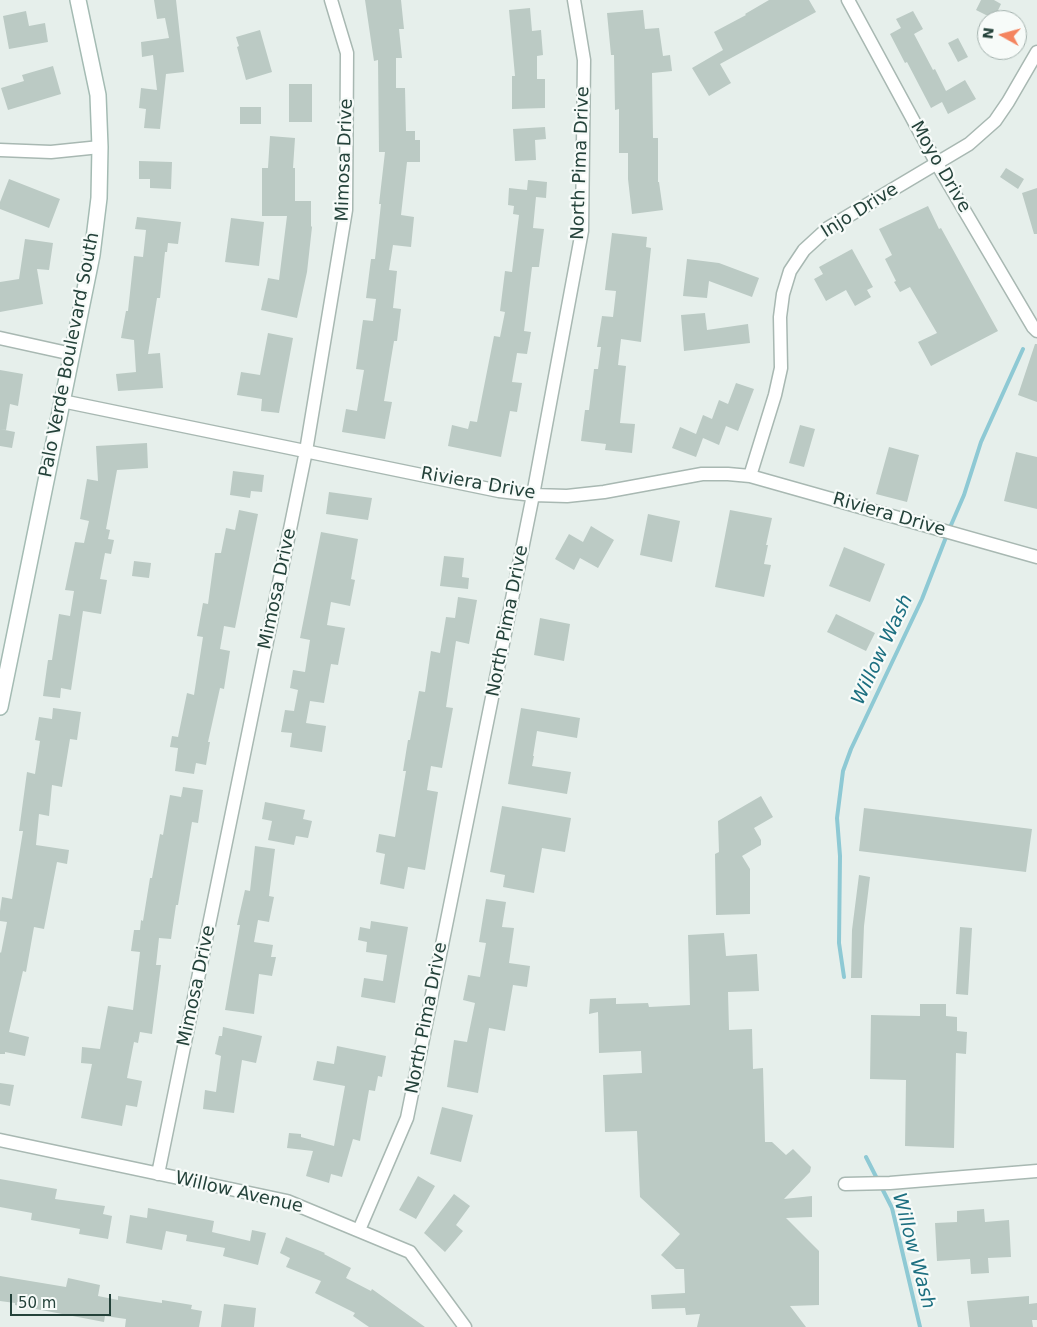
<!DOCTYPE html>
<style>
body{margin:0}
#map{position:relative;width:1037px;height:1327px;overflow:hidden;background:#e6efeb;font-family:"DejaVu Sans",sans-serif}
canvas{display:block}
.north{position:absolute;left:977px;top:10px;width:50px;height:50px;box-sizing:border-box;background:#f7fbf9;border:1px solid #a3b1ad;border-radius:50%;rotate:277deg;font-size:14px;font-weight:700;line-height:20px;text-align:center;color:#24423a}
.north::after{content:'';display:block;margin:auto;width:18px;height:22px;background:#f4845f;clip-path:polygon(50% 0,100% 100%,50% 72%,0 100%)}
.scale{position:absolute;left:10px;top:1294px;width:101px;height:22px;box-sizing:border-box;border:2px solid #24423a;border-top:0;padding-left:6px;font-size:15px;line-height:18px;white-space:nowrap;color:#24423a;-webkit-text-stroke:4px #f7fbf9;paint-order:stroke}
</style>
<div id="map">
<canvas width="1037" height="1327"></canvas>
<div class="north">N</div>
<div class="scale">50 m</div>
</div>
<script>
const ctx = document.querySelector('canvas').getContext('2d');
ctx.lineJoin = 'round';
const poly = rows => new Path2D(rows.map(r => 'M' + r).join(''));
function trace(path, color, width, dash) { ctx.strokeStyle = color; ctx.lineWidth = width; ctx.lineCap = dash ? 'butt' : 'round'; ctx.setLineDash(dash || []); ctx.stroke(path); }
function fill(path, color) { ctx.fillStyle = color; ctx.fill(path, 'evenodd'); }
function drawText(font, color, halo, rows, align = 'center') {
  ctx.font = font + ' "DejaVu Sans",sans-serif'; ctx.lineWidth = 4.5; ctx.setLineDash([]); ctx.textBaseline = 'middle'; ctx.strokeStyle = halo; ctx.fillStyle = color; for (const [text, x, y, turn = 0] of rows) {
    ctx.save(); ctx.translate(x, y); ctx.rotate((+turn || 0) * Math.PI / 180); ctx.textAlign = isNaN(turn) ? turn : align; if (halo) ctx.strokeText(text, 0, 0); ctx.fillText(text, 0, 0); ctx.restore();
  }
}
trace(poly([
 [844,977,839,943,840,856,837,818,843,771,851,749,922,599,948,532,964,495,981,442,1023,349],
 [866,1157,892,1208,920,1327]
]), '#8ec9d4', 4);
fill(poly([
 [154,0,176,0,184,72,166,74,160,129,144,128,146,109,139,108,141,88,157,90,153,55,142,57,141,42,169,38,165,18,157,19],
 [365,0,401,0,404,29,399,29,402,58,396,58,396,88,405,88,406,131,415,131,415,140,420,140,420,162,407,162,401,215,414,217,411,247,393,245,389,270,397,271,393,308,401,309,397,341,394,341,384,401,392,402,385,439,342,432,346,409,357,411,364,370,356,369,363,320,373,321,376,299,366,298,371,259,375,259,381,204,379,204,385,152,379,152,378,60,374,61],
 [769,0,809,0,816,12,720,64,731,83,709,96,692,68,723,50,714,32,746,15,745,14],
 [981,0,994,0,1001,4,994,19,976,10],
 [530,8,532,31,541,30,543,55,537,56,537,79,545,79,545,108,512,109,512,76,515,76,509,10],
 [643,10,645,29,659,28,663,56,670,55,672,71,652,73,653,138,658,138,658,182,659,182,663,210,632,214,628,179,628,153,619,153,619,109,615,110,614,55,611,55,607,13],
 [26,11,29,26,45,23,48,42,9,49,3,16],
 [913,11,923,29,914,34,933,70,935,69,946,91,965,80,976,99,948,114,942,102,931,108,907,62,905,63,890,34,901,28,896,19],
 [260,30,272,72,246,80,237,47,239,46,236,37],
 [958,38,968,57,958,62,948,43],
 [53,66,61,94,8,110,1,88,24,81,22,75],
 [289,84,312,84,312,122,289,122],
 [240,107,261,107,261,124,240,124],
 [545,127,546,139,535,140,536,160,515,161,513,129],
 [270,136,295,138,293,168,295,168,295,201,311,201,311,226,312,227,307,272,297,318,261,310,268,278,279,280,287,216,262,216,262,168,268,168],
 [139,161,172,162,171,189,150,188,150,179,139,179],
 [1006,168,1024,179,1018,189,1000,177],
 [9,179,60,199,49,228,0,209,0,202],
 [528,180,547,182,546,198,536,197,533,228,544,229,539,267,532,267,524,331,531,332,527,354,517,353,512,382,522,383,517,412,510,411,501,457,448,446,452,425,468,429,470,421,477,422,494,336,500,337,505,312,500,311,505,271,512,272,519,215,513,214,514,206,508,205,509,188,527,190],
 [1037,188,1037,234,1034,234,1022,193],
 [928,206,939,229,941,228,998,331,931,366,918,342,937,333,910,287,900,292,894,282,896,281,885,259,892,255,879,229],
 [137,217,181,222,178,244,168,243,167,252,165,252,160,298,157,298,148,354,160,353,163,388,118,391,116,374,136,372,134,340,121,338,126,311,128,311,134,256,143,257,146,230,135,229],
 [231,218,264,222,259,266,225,262],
 [612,233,647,237,646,247,651,248,641,342,621,339,618,365,626,366,620,423,635,424,632,453,605,450,606,444,581,441,585,410,589,410,594,369,598,369,601,347,597,347,602,316,613,317,616,291,605,290],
 [25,239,53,243,49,270,37,269,43,304,0,312,0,282,19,279],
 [852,249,873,287,867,290,871,297,855,306,846,290,826,301,814,279,823,274,819,267],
 [687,259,719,263,759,278,752,297,709,281,707,298,683,296],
 [705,313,707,330,748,324,750,343,684,351,681,315],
 [268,333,293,338,279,413,261,411,262,399,237,395,241,372,260,375],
 [1035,344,1037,344,1037,402,1018,395],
 [0,370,23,374,18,406,10,404,6,430,0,429],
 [736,383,754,389,738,431,726,426,719,445,703,438,696,457,672,448,680,427,696,434,703,415,712,419,719,400,728,404],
 [800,425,815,429,804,467,789,463],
 [0,429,15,432,12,448,0,446],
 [147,443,148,468,117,470,106,529,110,530,108,539,114,540,111,554,105,553,100,579,107,580,101,614,83,611,71,690,61,688,60,698,43,696,48,660,52,660,59,614,70,616,74,591,65,590,75,542,84,543,89,521,80,519,87,479,98,481,96,446],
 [889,447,919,455,907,502,876,494],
 [1016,452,1037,457,1037,509,1004,501],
 [233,471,264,475,262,492,251,491,250,498,230,495],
 [329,492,372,498,368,520,326,514],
 [239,510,258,514,235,628,224,626,220,649,230,651,224,689,220,688,208,742,210,742,206,765,196,763,194,774,175,771,178,748,170,747,172,736,178,737,187,693,194,695,203,637,197,636,203,603,208,604,215,553,221,553,226,528,235,530],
 [730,510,772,518,766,545,768,545,764,564,771,565,764,597,715,587],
 [648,514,680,521,672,562,640,555],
 [591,526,614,540,598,568,580,558,574,570,555,559,569,534,583,542],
 [321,532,358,539,351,579,355,580,350,606,331,602,327,625,345,628,338,665,331,664,324,703,310,701,306,723,326,726,322,752,290,747,292,733,281,732,285,710,294,711,298,690,290,688,293,670,305,672,310,640,300,638],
 [844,547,885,564,870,602,829,586],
 [444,556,464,558,462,577,469,578,468,589,440,586],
 [134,561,151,563,149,578,132,576],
 [458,597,477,600,469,644,456,641,446,707,453,708,442,768,431,766,427,790,438,792,425,870,408,867,404,889,380,884,385,854,376,852,379,834,395,837,406,771,403,771,408,740,410,740,419,691,425,692,431,651,440,653,446,617,455,618],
 [836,614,875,633,866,651,827,632],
 [540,618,570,624,564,661,534,655],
 [53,708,81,712,77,740,70,739,62,787,52,785,49,816,39,814,36,845,69,850,67,864,57,862,44,929,34,927,26,972,23,971,9,1032,29,1037,25,1056,5,1052,5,1054,0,1054,0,952,1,953,7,922,0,921,0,911,2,897,12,899,23,831,19,831,27,772,35,774,40,741,35,740,39,717,52,719],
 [521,708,580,718,577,738,537,731,533,756,534,756,532,766,571,772,567,794,508,784],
 [183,787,203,790,198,823,192,822,178,905,176,905,171,939,159,938,156,965,161,965,152,1034,140,1032,138,1043,134,1042,127,1078,142,1081,137,1107,126,1105,122,1126,81,1118,92,1064,81,1063,82,1047,100,1049,108,1006,133,1010,140,952,131,951,134,930,140,930,141,920,143,921,150,878,152,878,160,834,163,835,170,795,181,797],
 [761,796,773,817,754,828,761,840,761,845,742,856,750,869,750,914,716,915,715,854,719,852,718,821],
 [265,802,305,810,303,819,312,821,308,838,296,836,294,845,268,840,272,821,262,819],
 [502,806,571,818,565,852,542,848,534,893,503,887,505,875,490,872],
 [864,808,1032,829,1026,872,859,851],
 [255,846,275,849,269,896,274,897,269,922,258,920,254,942,273,945,271,957,276,957,272,976,259,974,254,1014,225,1010,240,925,237,925,245,890,250,891],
 [859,875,870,877,864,926,862,978,851,978,852,930],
 [486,899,506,902,502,927,514,928,509,963,530,966,527,987,513,985,505,1031,489,1028,478,1093,447,1087,454,1040,467,1042,475,1003,463,1000,468,975,480,977,486,943,479,942],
 [371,921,408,927,395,1003,361,997,364,978,383,981,387,955,366,952,367,942,358,940,360,927,370,929],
 [960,927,972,928,968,995,956,994],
 [724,933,726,956,757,954,759,991,728,992,729,1030,752,1029,753,1069,763,1068,765,1142,772,1142,786,1155,793,1149,811,1167,810,1172,784,1199,812,1196,812,1217,786,1218,819,1251,819,1305,790,1306,806,1327,697,1327,700,1314,686,1315,685,1308,652,1309,651,1295,685,1293,684,1269,676,1269,661,1255,680,1234,640,1197,637,1131,605,1132,603,1075,642,1073,641,1051,599,1053,598,1012,589,1014,590,999,616,998,616,1004,648,1003,649,1007,690,1005,688,935],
 [920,1004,946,1004,946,1016,957,1017,957,1031,967,1032,966,1054,956,1053,954,1148,905,1146,906,1080,870,1079,871,1015,920,1016],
 [223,1027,262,1036,256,1063,242,1060,234,1113,203,1109,205,1090,216,1092,221,1056,215,1054,219,1036,222,1036],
 [337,1046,386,1056,382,1077,378,1076,375,1091,369,1090,360,1141,353,1139,342,1177,331,1174,329,1183,306,1176,313,1151,287,1148,289,1133,301,1134,301,1137,334,1146,345,1086,313,1080,317,1061,334,1064],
 [0,1083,14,1085,10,1106,0,1104],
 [442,1107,473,1115,461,1162,430,1154],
 [418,1176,435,1186,416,1219,399,1210],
 [0,1179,57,1189,55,1199,105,1206,103,1214,112,1216,108,1239,79,1234,80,1229,31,1220,32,1213,0,1207],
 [454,1194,470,1206,456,1225,463,1231,445,1252,424,1233],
 [148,1208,214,1221,212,1232,250,1241,252,1230,266,1233,258,1265,223,1256,225,1248,186,1241,187,1235,166,1231,162,1250,126,1243,130,1215,147,1218],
 [984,1209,985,1222,1009,1220,1011,1257,988,1258,989,1273,971,1274,970,1259,937,1261,935,1223,957,1222,957,1211],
 [286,1237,325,1253,324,1254,351,1268,346,1278,371,1291,372,1289,425,1327,369,1327,353,1316,355,1313,315,1293,321,1281,286,1267,290,1258,280,1253],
 [0,1276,66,1287,68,1278,100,1285,98,1296,118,1300,118,1296,162,1303,162,1300,192,1305,191,1309,202,1311,199,1327,125,1327,126,1319,105,1316,104,1322,15,1305,15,1303,0,1301],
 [1029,1296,1029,1304,1037,1303,1037,1320,1032,1320,1033,1327,970,1327,967,1301],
 [224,1304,256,1308,254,1327,221,1327]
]), '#bbcac4');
const minor = poly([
 [848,0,937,164,1033,327,1037,331],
 [0,150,51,152,100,147],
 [0,338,72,354],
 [62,401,499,491,533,495,567,496,604,492,702,474,728,474,750,476,1037,557],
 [750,476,775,395,781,368,780,317,783,294,790,271,804,250,828,228,969,144,995,121,1008,102,1037,52],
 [0,1140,287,1201,410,1252,465,1327],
 [158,1174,306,451,346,210,347,53,331,0],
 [845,1184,890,1183,1037,1171],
 [359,1230,407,1118,533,495,582,231,584,60,574,0]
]);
const secondary = poly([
 [0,707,92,255,99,198,100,147,98,95,78,0]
]);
trace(minor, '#a8b8b2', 15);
trace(secondary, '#a4bbb3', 18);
trace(minor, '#fff', 12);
trace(secondary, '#fff', 15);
drawText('18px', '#24423a', '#f7fbf9', [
 ["Mimosa Drive",345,160,-88],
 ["North Pima Drive",581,163,-88],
 ["Moyo Drive",940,167,60],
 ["Injo Drive",860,211,-32],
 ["Palo Verde Boulevard South",70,355,-79],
 ["Riviera Drive",478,484,10],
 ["Riviera Drive",889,515,16],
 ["Mimosa Drive",278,589,-78],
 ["North Pima Drive",508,621,-79],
 ["Mimosa Drive",197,986,-78],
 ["North Pima Drive",427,1018,-79],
 ["Willow Avenue",239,1193,13]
]);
drawText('italic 19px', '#1c6f80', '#f7fbf9', [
 ["Willow Wash",883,650,-65],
 ["Willow Wash",913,1251,75]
]);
</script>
